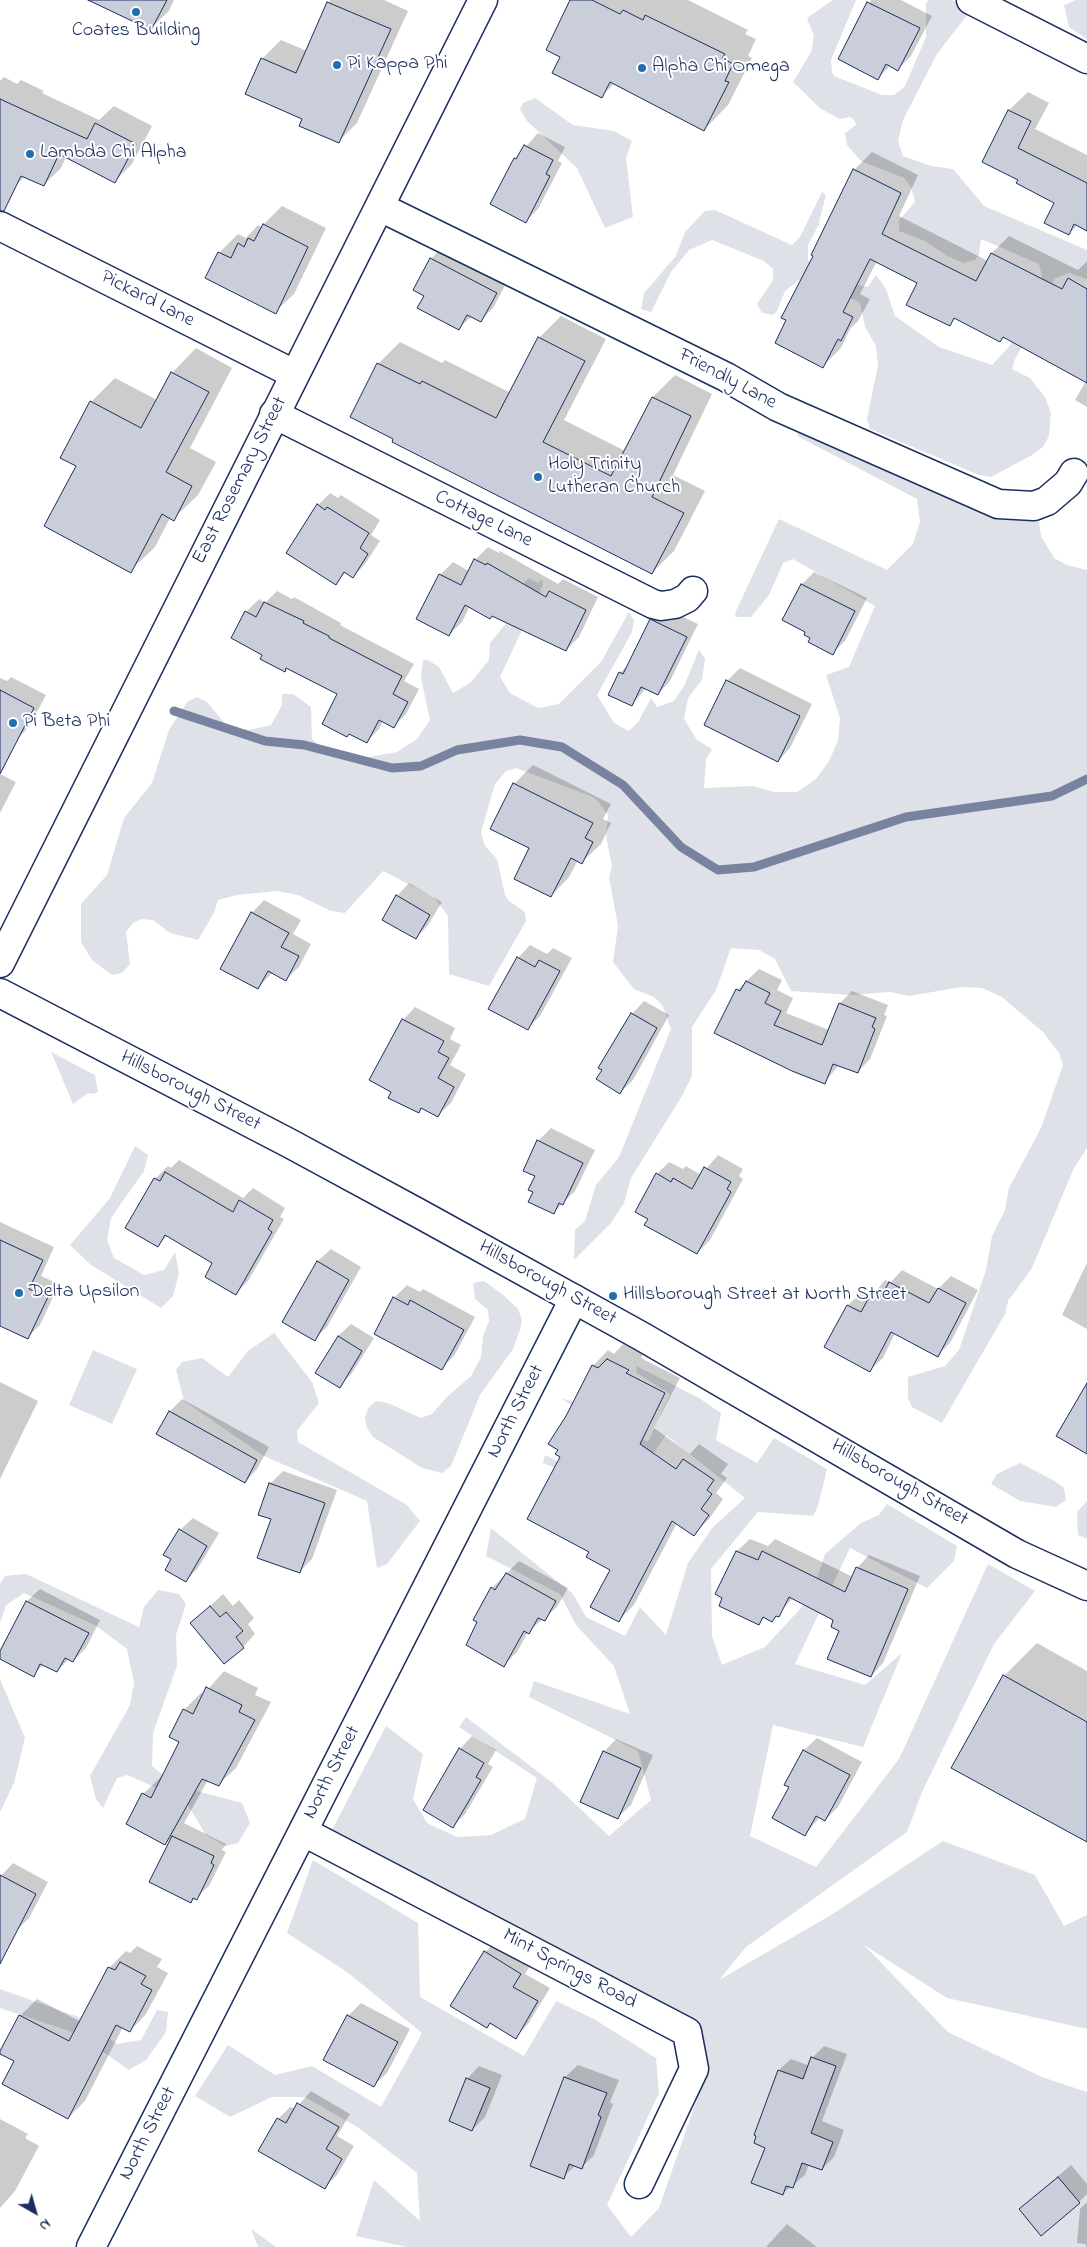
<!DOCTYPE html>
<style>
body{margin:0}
#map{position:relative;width:1087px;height:2247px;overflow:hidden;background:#fff;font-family:"Indie Flower",sans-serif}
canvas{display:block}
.north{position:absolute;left:10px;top:2187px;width:50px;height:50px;-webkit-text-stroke:4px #fff;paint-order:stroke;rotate:142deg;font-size:14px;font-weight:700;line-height:20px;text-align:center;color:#1b2f5e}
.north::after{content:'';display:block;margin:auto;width:18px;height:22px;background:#1b2f5e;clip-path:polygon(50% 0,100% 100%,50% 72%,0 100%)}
</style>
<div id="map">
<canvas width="1087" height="2247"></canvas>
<div class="north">N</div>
</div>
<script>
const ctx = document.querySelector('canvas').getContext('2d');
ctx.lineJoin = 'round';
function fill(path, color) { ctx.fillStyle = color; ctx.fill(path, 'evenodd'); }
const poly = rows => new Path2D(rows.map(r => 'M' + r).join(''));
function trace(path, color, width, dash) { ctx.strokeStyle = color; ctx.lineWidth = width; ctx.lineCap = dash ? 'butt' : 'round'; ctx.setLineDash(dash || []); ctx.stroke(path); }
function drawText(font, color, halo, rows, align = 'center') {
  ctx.font = font + ' "Indie Flower",sans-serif'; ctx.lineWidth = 4; ctx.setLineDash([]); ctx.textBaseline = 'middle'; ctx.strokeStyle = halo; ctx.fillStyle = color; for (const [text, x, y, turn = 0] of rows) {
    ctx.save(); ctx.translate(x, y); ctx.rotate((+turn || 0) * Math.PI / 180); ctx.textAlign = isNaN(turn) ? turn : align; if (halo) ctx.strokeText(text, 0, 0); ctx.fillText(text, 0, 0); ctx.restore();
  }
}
fill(poly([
 [833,0,856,0,831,60,832,72,834,76,882,95,894,95,905,86,926,37,926,4,928,0,951,0,977,8,968,14,937,54,903,120,898,141,903,156,931,166,953,169,984,206,1087,250,1087,279,1069,273,1054,279,1047,304,1015,359,1012,369,1030,378,1045,397,1051,413,1049,436,1043,447,1032,455,991,477,979,475,870,429,867,419,878,365,876,346,865,327,860,303,855,300,799,280,785,291,777,311,773,315,762,313,757,304,773,280,773,269,764,261,712,240,689,250,671,272,651,312,641,309,644,293,676,256,685,232,705,211,715,210,792,245,800,237,822,192,826,195,818,226,808,245,808,261,850,283,868,287,876,275,886,289,895,316,939,347,992,365,1008,348,1027,319,1043,280,1039,264,981,239,979,255,975,260,964,263,947,256,925,241,899,231,899,220,915,202,911,187,904,178,861,161,847,145,845,133,856,125,854,120,850,117,840,119,821,109,793,82,811,52,814,36,807,18],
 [1076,0,1087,0,1087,39,1069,27,1064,5],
 [535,98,573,125,614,131,632,141,626,158,633,217,605,228,577,168,526,120,520,109,523,103],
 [801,426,972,508,1039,522,1041,536,1054,558,1067,565,1087,570,1087,1148,1074,1168,1032,1268,1008,1301,1005,1314,942,1423,912,1407,908,1398,908,1377,945,1366,959,1350,986,1270,992,1236,1005,1210,1009,1188,1041,1128,1063,1065,1059,1053,1043,1032,1002,997,982,988,961,987,909,996,890,992,852,995,791,991,775,959,759,950,731,948,716,990,692,1027,692,1076,682,1096,631,1178,624,1203,611,1223,574,1260,575,1230,585,1221,596,1185,619,1157,671,1029,663,1006,654,997,634,989,613,962,618,926,609,878,612,866,606,837,608,815,598,801,591,796,516,768,506,771,495,784,481,832,485,846,497,859,505,895,509,901,525,912,526,921,489,986,449,974,448,916,434,897,383,871,345,913,331,911,298,895,277,891,237,895,218,900,214,913,198,940,170,933,153,920,142,919,133,923,126,932,130,964,122,973,112,975,92,960,81,942,81,904,107,875,124,818,152,783,169,730,187,702,197,697,207,702,228,727,249,730,271,725,282,705,282,694,293,694,311,707,312,739,321,747,364,758,397,752,417,739,430,720,421,678,423,660,428,660,439,667,453,693,470,683,489,660,490,643,512,616,513,593,529,578,538,583,542,579,543,585,500,677,510,693,538,708,559,704,601,662,629,612,634,621,632,632,597,695,614,723,629,731,638,722,651,698,657,707,674,701,684,686,699,650,705,659,702,680,688,698,684,719,697,740,712,749,706,760,704,788,753,786,774,792,797,792,816,779,829,761,838,741,840,718,826,675,849,667,875,606,793,559,783,563,769,595,751,617,735,617,736,611,779,519,887,570,913,544,920,522,917,499,799,437,797,434],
 [51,1052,95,1075,98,1092,93,1094,88,1093,73,1104],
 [135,1146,148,1155,144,1171,111,1218,107,1240,114,1258,144,1275,164,1270,175,1252,179,1274,173,1296,161,1308,91,1265,70,1245,110,1198],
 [484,1281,502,1294,518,1309,522,1320,520,1330,513,1349,480,1395,451,1466,442,1473,422,1468,373,1437,367,1428,365,1418,368,1408,376,1401,388,1403,421,1418,432,1414,446,1398,471,1376,481,1357,483,1336,489,1321,488,1310,475,1299,473,1283],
 [274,1333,312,1382,319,1403,297,1431,298,1442,407,1505,420,1521,387,1564,377,1568,367,1501,264,1456,184,1401,176,1370,182,1362,202,1358,228,1377,248,1351],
 [93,1350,137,1369,112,1424,69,1405],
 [636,1366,699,1398,721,1413,716,1440,757,1463,774,1438,827,1469,818,1506,813,1516,758,1512,711,1569,712,1636,722,1665,765,1647,811,1597,825,1554,861,1523,879,1515,887,1504,957,1546,954,1561,927,1588,850,1548,795,1664,865,1685,902,1653,863,1747,773,1725,750,1836,816,1867,899,1759,988,1564,1035,1591,994,1644,922,1792,907,1832,746,1947,719,1980,831,1915,943,1841,1035,1875,1064,1926,1087,1915,1087,2029,947,1998,864,1945,948,2032,1042,2077,1087,2092,1087,2247,407,2247,356,2236,374,2180,420,2221,417,2173,359,2128,305,2097,272,2097,230,2117,195,2096,228,2045,275,2075,312,2066,381,2107,422,2033,347,1972,287,1933,313,1860,418,1923,420,1997,524,2056,556,2001,594,2019,656,2058,659,2093,607,2205,631,2237,659,2208,707,2070,704,2046,688,2018,332,1830,386,1726,423,1754,413,1799,427,1823,457,1837,491,1835,525,1819,537,1778,459,1727,466,1717,554,1784,609,1836,651,1800,638,1751,529,1697,534,1681,630,1714,614,1666,576,1625,560,1594,486,1556,491,1528,573,1594,586,1617,625,1636,640,1607,666,1635,688,1563,713,1527,745,1498,666,1435,625,1496,543,1463,545,1455,614,1490,632,1441,560,1398,574,1402,648,1442,670,1394,637,1373],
 [1020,1463,1055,1481,1064,1488,1066,1500,1056,1507,1020,1501,991,1484,997,1474],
 [1087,1501,1087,1539,1078,1535,1077,1512],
 [26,1574,139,1627,144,1607,158,1590,179,1594,186,1604,176,1635,177,1666,153,1733,152,1766,177,1786,242,1803,250,1823,238,1843,225,1846,206,1835,185,1800,127,1775,117,1778,103,1808,96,1799,90,1776,130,1705,134,1683,127,1649,95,1625,24,1593,6,1605,0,1623,0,1584,5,1576],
 [0,1679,25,1738,14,1783,0,1812],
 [0,1989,78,2017,117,2044,141,2040,157,2010,168,2012,166,2032,146,2060,129,2070,78,2034,0,2008],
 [251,2229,276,2247,258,2247]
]), '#dee1e7');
fill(poly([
 [109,0,174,0,169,11,151,28],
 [330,0,384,0,408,11,357,123,338,142,304,118,262,59,281,40,307,51],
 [572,0,688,0,748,30,745,34,756,39,748,56,752,58,728,105,704,130,615,83,601,96,561,56],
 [871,0,901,0,932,16,911,56,898,69,891,65,878,78,840,59],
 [4,77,17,84,21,80,44,91,42,93,99,120,114,106,152,126,132,164,115,181,66,157,61,168,44,185,25,176,16,185,0,178,0,81],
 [1028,92,1049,103,1035,129,1087,155,1087,229,1078,225,1068,234,1056,202,1019,180,983,162,1009,110],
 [538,133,565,147,558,161,562,163,538,209,525,222,515,159],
 [872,152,918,175,899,216,988,261,992,253,1009,236,1078,270,1087,261,1087,407,1075,400,1086,381,1005,336,1000,340,956,318,949,325,919,282,877,261,860,294,870,299,858,321,850,329,841,348,823,366,815,256,854,170],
 [282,206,326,228,294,294,275,312,219,253,238,234,246,238,258,225,261,227],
 [443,246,508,280,493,308,481,320,472,316,459,328,426,295,431,259],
 [561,316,606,339,564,420,625,451,653,397,675,375,712,394,673,475,705,491,674,551,652,573,352,417,378,364,400,342,442,363,445,360,511,393,539,338],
 [196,348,232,368,190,448,216,462,198,495,173,519,170,518,155,547,130,571,78,465,91,402,115,378,157,400,172,373],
 [330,493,338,498,341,495,380,520,371,535,380,541,365,564,353,577,346,572,335,583,318,505],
 [488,547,499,553,500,551,558,584,563,579,598,597,579,637,566,650,493,614,470,606,462,622,449,635,440,575,453,562,469,571,475,560],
 [814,572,867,598,845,641,832,653,812,638,802,584],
 [277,591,292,599,294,597,341,623,340,625,414,664,404,681,419,689,406,714,393,727,383,721,379,729,367,742,339,694,287,667,284,670,264,654,246,612,259,599,265,603],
 [664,608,698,624,670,681,658,694,646,688,632,705,620,673,630,663,651,620],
 [740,668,812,704,790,748,778,761,727,681],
 [11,677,46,695,29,727,16,740,0,771,0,678,7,681],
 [533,765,611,804,603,819,611,823,601,844,582,862,578,860,569,877,551,896,531,848,514,784],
 [0,774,16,782,0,813],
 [409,883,442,902,428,925,416,938,397,896],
 [264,900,301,920,293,934,311,944,299,967,286,979,273,972,258,988,252,913],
 [530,945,547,954,553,948,572,958,540,1016,528,1028,518,958],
 [759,969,782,980,777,990,793,998,786,1013,829,1030,840,1003,852,991,888,1005,884,1015,887,1016,870,1059,858,1072,839,1065,825,1082,737,990],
 [644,1001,669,1015,633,1080,620,1093,632,1014],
 [415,1007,455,1028,450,1039,461,1045,450,1065,466,1074,451,1103,438,1115,423,1107,418,1112,393,1092,403,1020],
 [551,1128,595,1150,575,1191,554,1212,534,1191,536,1176,525,1170,538,1141],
 [718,1155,743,1169,739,1176,743,1179,710,1240,697,1253,649,1219,657,1174,669,1162,683,1169,686,1166,701,1175],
 [179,1160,243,1198,253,1188,285,1208,280,1217,284,1219,248,1281,236,1293,214,1263,168,1235,158,1245,127,1228,155,1179,168,1166,171,1168],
 [0,1222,54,1247,41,1276,59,1284,40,1325,28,1337,0,1324],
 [331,1249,361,1267,327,1327,314,1339,284,1321,318,1261],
 [1087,1263,1087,1329,1062,1315],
 [902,1270,938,1289,951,1276,978,1290,950,1343,937,1356,895,1333,883,1358,870,1370,826,1347,848,1305,861,1293,870,1298,885,1280,890,1283],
 [407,1285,420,1292,423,1289,475,1317,454,1356,441,1369,394,1298],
 [351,1324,374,1338,352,1373,340,1386,338,1336],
 [623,1344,643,1354,641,1358,680,1378,654,1428,690,1454,699,1444,728,1464,721,1474,727,1478,716,1493,723,1499,709,1519,694,1534,677,1523,634,1605,618,1621,611,1569,591,1551,562,1456,567,1417,593,1366,608,1350,614,1354],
 [0,1382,38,1401,0,1479],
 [182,1399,269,1447,257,1469,245,1482,158,1433,170,1411],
 [283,1471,337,1490,312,1559,299,1572,273,1519,270,1484],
 [193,1518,219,1533,198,1568,186,1580,180,1530],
 [750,1539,768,1546,775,1539,853,1577,857,1568,869,1555,920,1576,883,1663,871,1676,835,1620,793,1598,772,1620,765,1617,758,1624,737,1551],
 [519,1561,568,1588,557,1607,528,1632,517,1652,504,1665,492,1588],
 [40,1589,100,1620,86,1648,73,1661,69,1659,57,1671,44,1664,33,1675,0,1658,0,1653,27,1601],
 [223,1594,233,1606,239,1600,254,1618,248,1624,255,1634,243,1647,192,1623],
 [1037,1643,1087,1671,1087,1841,1004,1676],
 [224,1671,258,1688,255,1695,271,1702,236,1768,218,1785,208,1780,184,1823,226,1844,222,1850,226,1852,209,1886,191,1902,150,1882,173,1836,165,1844,143,1794,161,1777,163,1778,181,1741,184,1710,201,1693,204,1694],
 [472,1736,496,1750,488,1764,493,1767,465,1814,453,1826,460,1749],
 [817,1738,862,1762,838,1807,825,1820,820,1817,805,1835,791,1787,786,1784,804,1750],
 [616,1739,653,1755,631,1805,618,1817,604,1752],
 [13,1863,48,1882,29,1918,16,1931,0,1922,0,1877],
 [498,1940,533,1961,525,1974,550,1988,528,2024,516,2037,491,2022,487,2026,485,1952],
 [137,1946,162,1959,157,1967,168,1973,146,2014,130,2031,123,2027,85,2101,68,2118,15,2061,20,2016,37,1999,81,2022,109,1968,126,1951,130,1953],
 [361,2003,410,2029,387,2073,374,2085,325,2060,348,2016],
 [824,2046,847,2054,822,2121,844,2130,834,2157,822,2169,809,2164,805,2175,782,2194,767,2147,779,2070,791,2059,810,2066,812,2058],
 [578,2065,619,2080,610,2102,613,2104,594,2155,582,2167,576,2165,563,2177,565,2077],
 [479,2066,502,2075,485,2117,472,2130,467,2079],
 [311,2091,350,2114,337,2136,354,2146,337,2175,324,2188,278,2119,290,2107,295,2109],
 [0,2119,28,2134,25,2138,39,2146,15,2191,0,2208],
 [1071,2165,1087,2184,1087,2194,1079,2202,1020,2209],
 [1087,2202,1087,2247,1086,2247,1086,2244,1077,2243,1080,2209],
 [787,2224,817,2247,766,2247]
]), '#0003');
trace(poly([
 [174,711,265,741,304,745,392,768,421,766,457,750,520,740,562,747,623,785,681,847,718,870,754,867,906,817,1052,796,1087,779]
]), '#77839f', 9);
const building = poly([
 [88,0,167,0,151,30,88,0],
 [570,0,592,0,620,14,623,10,643,20,645,15,725,54,722,58,733,64,725,81,729,82,704,131,610,82,602,98,552,73,560,57,546,50,570,0],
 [327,2,391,29,339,143,299,126,302,119,245,94,261,58,296,73,327,2],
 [867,2,920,28,898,71,886,64,878,80,838,59,867,2],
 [0,99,87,139,95,123,136,144,115,183,59,154,44,186,21,176,4,211,0,211,0,99],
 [1008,110,1031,121,1018,148,1087,183,1087,231,1074,224,1069,235,1044,223,1054,203,1016,183,1018,180,982,162,1008,110],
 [524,145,553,160,546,174,550,176,526,223,490,204,514,158,516,159,524,145],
 [853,169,901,193,882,234,976,281,991,253,1062,289,1068,278,1087,289,1087,383,1003,337,1000,342,954,318,950,326,906,305,917,283,870,259,843,312,853,317,841,341,838,339,823,368,775,343,786,320,781,318,813,256,811,255,853,169],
 [263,224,308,247,276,314,205,278,218,252,231,258,238,243,244,247,248,238,254,241,263,224],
 [430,258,497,293,481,322,467,315,459,330,417,308,424,296,413,290,430,258],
 [538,337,585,361,543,442,611,476,652,397,691,416,652,497,684,513,652,574,392,442,393,439,350,417,377,363,420,384,422,381,496,418,538,337],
 [171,372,209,392,166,472,192,486,174,521,162,514,131,573,44,526,76,466,60,458,90,401,141,428,171,372],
 [317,504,325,510,327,507,369,533,360,548,368,554,353,578,344,572,336,585,286,553,317,504],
 [474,559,486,565,487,563,546,597,549,591,586,610,566,651,492,616,490,619,465,605,449,636,416,619,439,574,461,585,474,559],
 [801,584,855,611,833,655,808,642,810,638,804,635,805,632,782,620,801,584],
 [264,602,304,621,303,623,329,636,329,638,402,676,393,694,408,702,394,728,379,720,367,743,349,734,347,737,322,724,337,694,286,668,285,672,260,659,262,655,231,638,245,611,256,617,264,602],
 [650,619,687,637,658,695,641,687,632,706,608,695,619,672,623,674,650,619],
 [726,680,800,716,778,762,704,725,726,680],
 [0,690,34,708,0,774,0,690],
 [513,783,593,823,585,838,593,842,582,864,571,858,551,897,514,879,529,848,490,829,513,783],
 [396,895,430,915,416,939,382,920,396,895],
 [251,912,289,933,281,947,299,956,286,981,268,971,258,989,220,969,251,912],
 [517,957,535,967,539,960,560,971,528,1030,488,1009,517,957],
 [746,981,770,993,765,1003,781,1011,774,1025,822,1045,839,1003,876,1018,872,1027,875,1029,858,1073,833,1064,825,1084,792,1071,714,1033,736,989,740,991,746,981],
 [631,1013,657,1028,620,1094,596,1079,602,1070,598,1068,631,1013],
 [402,1019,444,1041,438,1052,449,1058,438,1078,454,1087,438,1117,421,1108,419,1113,388,1098,391,1092,369,1080,402,1019],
 [537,1140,583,1163,563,1205,559,1203,554,1214,528,1202,533,1192,528,1190,535,1176,523,1171,537,1140],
 [704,1167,731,1182,727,1189,731,1192,697,1254,644,1225,648,1219,635,1212,656,1173,671,1182,673,1178,692,1189,704,1167],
 [165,1172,233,1212,239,1200,273,1220,268,1229,272,1232,236,1295,205,1277,212,1263,165,1235,158,1247,125,1228,154,1178,160,1181,165,1172],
 [0,1240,43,1260,29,1289,48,1297,28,1339,0,1326,0,1240],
 [317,1261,349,1280,315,1341,282,1322,317,1261],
 [889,1282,929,1303,938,1288,966,1303,938,1357,891,1332,870,1372,824,1347,847,1305,861,1312,872,1292,881,1297,889,1282],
 [393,1297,408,1305,410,1300,464,1330,442,1370,374,1334,393,1297],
 [338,1336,362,1351,340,1388,315,1373,338,1336],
 [607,1359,629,1370,626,1373,665,1393,640,1444,676,1469,683,1459,714,1480,707,1490,712,1494,701,1509,709,1515,694,1536,672,1521,619,1622,590,1607,610,1570,586,1557,589,1552,527,1519,560,1457,555,1454,558,1450,548,1444,566,1416,592,1365,598,1368,607,1359],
 [1087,1383,1087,1454,1056,1436,1087,1383],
 [169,1411,257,1460,245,1483,156,1434,169,1411],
 [269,1483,325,1503,300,1573,257,1558,271,1519,258,1515,269,1483],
 [179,1529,207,1546,186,1582,165,1570,171,1559,163,1555,179,1529],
 [736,1551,758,1560,762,1551,845,1592,856,1567,908,1589,871,1677,827,1659,839,1631,831,1627,833,1620,789,1597,779,1617,776,1616,772,1622,763,1617,759,1625,719,1606,722,1598,715,1594,736,1551],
 [506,1573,556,1601,545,1621,538,1618,529,1634,524,1631,504,1667,466,1645,477,1622,473,1620,491,1587,495,1590,506,1573],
 [26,1601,89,1633,73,1662,65,1658,57,1672,40,1664,34,1677,0,1659,0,1651,26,1601],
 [210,1606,220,1617,226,1612,243,1631,236,1637,244,1648,224,1664,190,1623,210,1606],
 [1003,1675,1087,1722,1087,1842,951,1768,1003,1675],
 [206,1687,242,1705,239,1712,255,1720,219,1786,202,1779,165,1845,126,1824,142,1793,151,1798,179,1742,169,1737,183,1709,193,1714,206,1687],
 [459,1748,484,1763,476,1777,481,1780,453,1828,423,1810,459,1748],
 [803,1750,850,1775,825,1821,816,1816,805,1836,772,1818,789,1787,784,1785,803,1750],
 [603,1751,641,1768,618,1819,580,1802,603,1751],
 [172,1836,214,1856,211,1863,214,1865,197,1900,193,1898,191,1903,149,1882,172,1836],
 [0,1875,36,1894,0,1964,0,1875],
 [484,1951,521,1974,513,1987,538,2001,516,2039,490,2023,487,2028,450,2006,484,1951],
 [120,1962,146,1976,141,1984,152,1990,130,2032,116,2025,68,2119,2,2084,14,2061,0,2054,0,2051,19,2015,69,2041,108,1967,115,1970,120,1962],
 [347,2015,398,2042,374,2087,323,2060,347,2015],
 [811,2057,836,2066,811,2133,833,2142,822,2170,802,2163,793,2188,786,2186,783,2195,751,2183,765,2148,754,2143,756,2136,754,2135,778,2070,803,2079,811,2057],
 [564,2077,607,2093,598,2115,601,2117,582,2169,569,2164,564,2179,530,2166,564,2077],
 [466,2078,490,2088,472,2131,449,2121,466,2078],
 [297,2103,339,2127,326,2149,342,2159,325,2189,258,2151,277,2118,286,2123,297,2103],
 [1058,2177,1080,2203,1041,2236,1019,2209,1058,2177]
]);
fill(building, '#caceda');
trace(building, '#1b2f5e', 1);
const street = poly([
 [971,0,1087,59],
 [380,207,726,377,778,407,998,504,1034,506,1047,501,1068,483,1074,473],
 [0,226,294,374],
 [274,414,653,604,661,606,675,604,687,598,693,591],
 [304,1832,687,2032,694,2069,639,2184],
 [91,2247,574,1299]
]);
const secondary = poly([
 [0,963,483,0],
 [0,993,289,1143,420,1214,641,1336,1017,1554,1087,1586]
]);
trace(street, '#1b2f5e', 31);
trace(secondary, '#1b2f5e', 31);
trace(street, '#fff', 28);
trace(secondary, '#fff', 28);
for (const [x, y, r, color] of [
 [136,12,5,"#1f6fb2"],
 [337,65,5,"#1f6fb2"],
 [642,68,5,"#1f6fb2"],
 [30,154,5,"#1f6fb2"],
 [538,477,5,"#1f6fb2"],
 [13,723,5,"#1f6fb2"],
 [19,1293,5,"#1f6fb2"],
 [613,1296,5,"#1f6fb2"]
]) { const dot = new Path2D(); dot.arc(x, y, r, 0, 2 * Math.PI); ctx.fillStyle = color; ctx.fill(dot); trace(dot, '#fff', 2); }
drawText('20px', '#1b2f5e', '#fff', [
 ["Coates Building",136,32,"center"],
 ["Pi Kappa Phi",347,65],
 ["Alpha Chi Omega",652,68],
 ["Lambda Chi Alpha",40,154],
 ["Holy Trinity",548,466],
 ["Lutheran Church",548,489],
 ["Pi Beta Phi",23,723],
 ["Delta Upsilon",29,1293],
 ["Hillsborough Street at North Street",623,1296]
], 'left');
drawText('20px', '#1b2f5e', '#fff', [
 ["Pickard Lane",147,300,27],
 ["Friendly Lane",727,380,28],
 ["East Rosemary Street",241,481,-63],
 ["Cottage Lane",483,520,26],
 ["Hillsborough Street",190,1092,27],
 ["Hillsborough Street",547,1284,29],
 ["North Street",517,1412,-63],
 ["Hillsborough Street",899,1484,30],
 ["North Street",333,1773,-63],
 ["Mint Springs Road",569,1970,28],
 ["North Street",149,2134,-63]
]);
</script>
